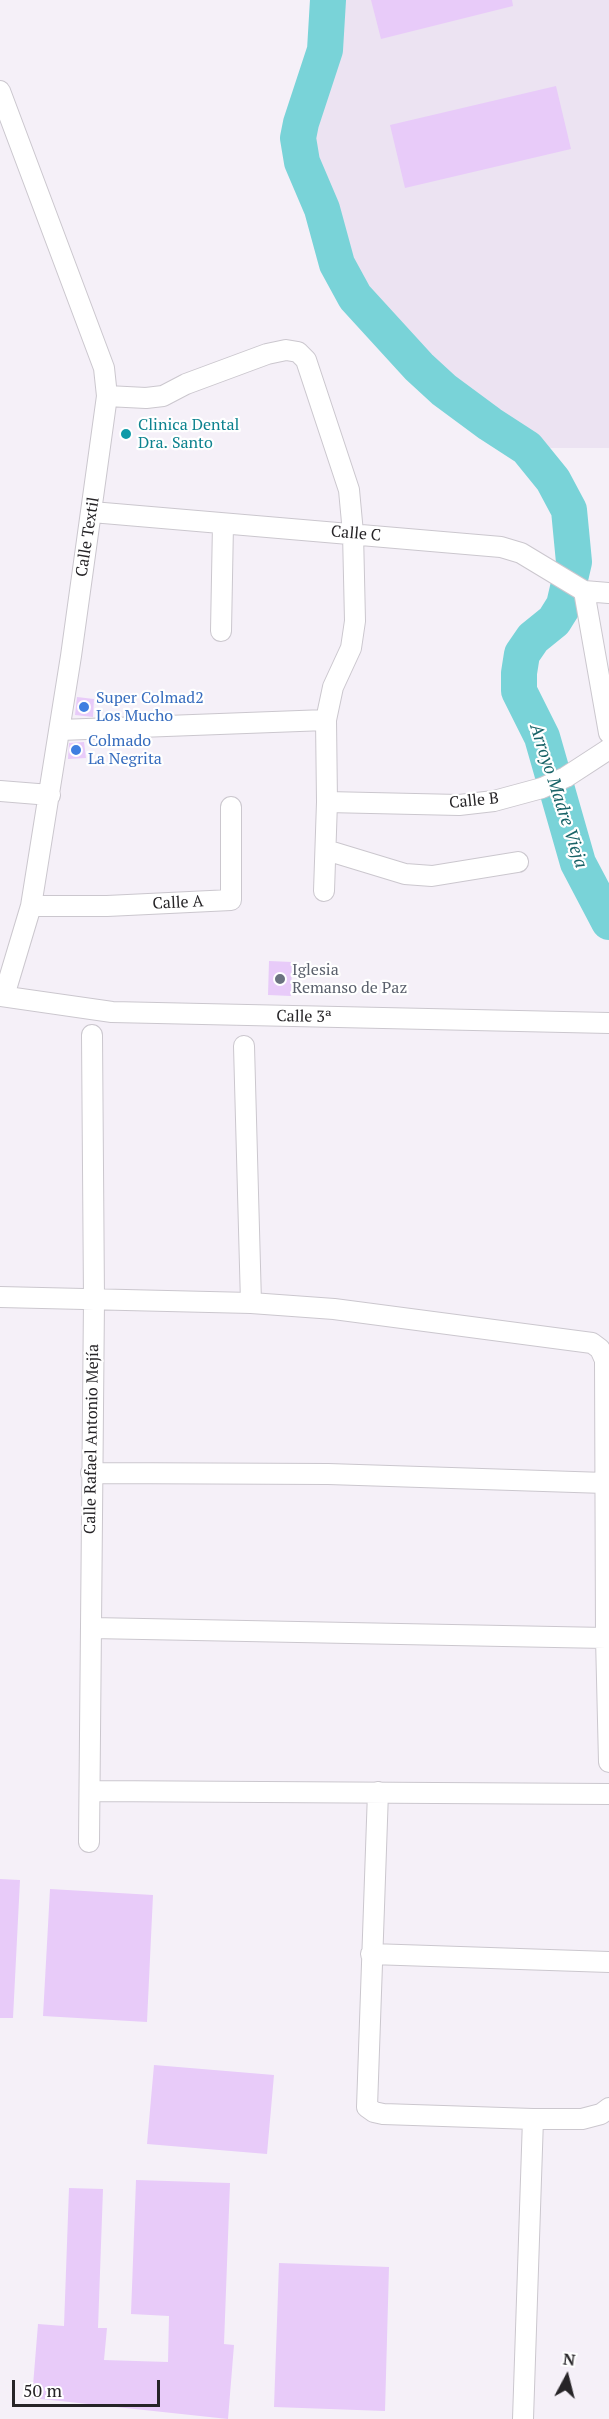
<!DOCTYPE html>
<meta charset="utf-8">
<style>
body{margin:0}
#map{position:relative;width:609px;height:2419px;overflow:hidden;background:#f5f0f8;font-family:"PT Serif",serif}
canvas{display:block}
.north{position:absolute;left:537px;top:2347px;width:60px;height:60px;-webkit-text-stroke:4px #fff;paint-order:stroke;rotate:7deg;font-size:16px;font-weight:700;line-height:24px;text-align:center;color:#262427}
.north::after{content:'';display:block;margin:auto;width:21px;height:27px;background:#262427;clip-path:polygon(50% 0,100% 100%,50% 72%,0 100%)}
.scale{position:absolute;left:12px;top:2380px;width:148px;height:27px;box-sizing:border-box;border:3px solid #262427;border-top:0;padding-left:8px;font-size:18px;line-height:21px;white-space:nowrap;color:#262427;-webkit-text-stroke:4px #fff;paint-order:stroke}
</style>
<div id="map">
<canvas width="609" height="2419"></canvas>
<div class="north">N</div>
<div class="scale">50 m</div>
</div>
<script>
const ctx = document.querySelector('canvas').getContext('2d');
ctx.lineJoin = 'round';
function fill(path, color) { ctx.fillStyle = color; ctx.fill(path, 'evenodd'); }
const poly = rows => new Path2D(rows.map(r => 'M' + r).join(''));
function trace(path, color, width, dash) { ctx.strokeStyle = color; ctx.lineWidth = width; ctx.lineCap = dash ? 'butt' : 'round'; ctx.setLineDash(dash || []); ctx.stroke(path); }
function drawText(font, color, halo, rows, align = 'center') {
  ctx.font = font + ' "PT Serif",serif'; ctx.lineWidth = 4.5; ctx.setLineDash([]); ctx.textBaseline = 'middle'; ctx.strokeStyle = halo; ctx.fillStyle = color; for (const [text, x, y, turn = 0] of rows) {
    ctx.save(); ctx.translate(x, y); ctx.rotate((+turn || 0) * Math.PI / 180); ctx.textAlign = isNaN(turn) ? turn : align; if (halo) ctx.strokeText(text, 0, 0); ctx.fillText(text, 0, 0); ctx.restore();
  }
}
fill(poly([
 [328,0,609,0,609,448,527,448,490,424,444,390,419,367,355,297,337,264,322,209,302,162,298,138,301,123,325,50]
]), '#ece3f2');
trace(poly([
 [328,0,325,50,301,123,298,138,302,162,322,209,337,264,355,297,419,367,444,390,490,424,527,448,553,480,569,510,574,562,564,605,554,621,533,638,522,654,519,673,519,691,542,737,578,863,609,922]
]), '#79d3d8', 36);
fill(poly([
 [371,0,512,0,513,6,381,39],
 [556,86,571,149,405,188,390,125],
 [77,697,94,699,93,717,75,715],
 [84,742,86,758,68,759,69,743],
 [269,961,292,962,291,996,268,995],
 [0,1879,20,1880,13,2018,0,2018],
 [50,1889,153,1895,147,2022,43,2016],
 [154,2065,274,2075,267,2154,147,2144],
 [136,2180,230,2183,224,2344,234,2345,228,2419,32,2398,38,2324,64,2326,69,2188,103,2189,98,2328,107,2328,104,2360,168,2362,169,2316,131,2314],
 [279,2263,389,2267,385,2411,274,2407]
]), '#e8cbf9');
const street = poly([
 [0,91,104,368,107,396,71,656,31,906,4,996],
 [107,396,146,398,163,396,186,384,267,354,286,350,298,352,306,360,349,490,353,533,355,621,351,648,333,687,326,720,327,802,324,891],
 [92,512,501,547,521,553,584,591,609,593],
 [584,591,609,733],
 [221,631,223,524],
 [60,730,326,720],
 [0,791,50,795],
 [327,802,459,805,494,801,542,788,566,777,609,749],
 [326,850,405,874,432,876,518,862],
 [31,906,107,906,231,900,231,807],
 [0,996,112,1012,609,1023],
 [244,1046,251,1303],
 [0,1297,251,1303,334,1309,592,1343,600,1349,605,1360,606,1638,609,1762],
 [91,1473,328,1474,605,1483],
 [92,1628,606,1638],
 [90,1791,609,1794],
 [378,1792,367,2107,374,2112,383,2114,533,2119,582,2119,601,2114,609,2108],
 [89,1842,94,1300,92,1035],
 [371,1954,609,1962],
 [523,2419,533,2119]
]);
trace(street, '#cbc7ce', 22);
trace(street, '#fff', 20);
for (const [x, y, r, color] of [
 [126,434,6,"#0f9aa8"],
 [84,707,6,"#3f7fe0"],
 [76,750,6,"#3f7fe0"],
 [280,979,6,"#6b7280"]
]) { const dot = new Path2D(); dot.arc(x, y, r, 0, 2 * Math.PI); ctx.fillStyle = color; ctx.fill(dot); trace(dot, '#fff', 2); }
drawText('16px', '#0d838f', '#fff', [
 ["Clinica Dental",138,425],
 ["Dra. Santo",138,443]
], 'left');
drawText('16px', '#262427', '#fff', [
 ["Calle C",356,534,5],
 ["Calle Textil",88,537,-81],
 ["Calle B",474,801,-6],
 ["Calle A",178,903,-3],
 ["Calle 3ª",304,1017,1],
 ["Calle Rafael Antonio Mejía",92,1439,-89]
]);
drawText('16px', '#366cbe', '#fff', [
 ["Super Colmad2",96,698],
 ["Los Mucho",96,716],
 ["Colmado",88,741],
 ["La Negrita",88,759]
], 'left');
drawText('16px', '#5b616d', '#fff', [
 ["Iglesia",292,970],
 ["Remanso de Paz",292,988]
], 'left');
drawText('italic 18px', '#186367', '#fff', [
 ["Arroyo Madre Vieja",558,796,72]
]);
</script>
